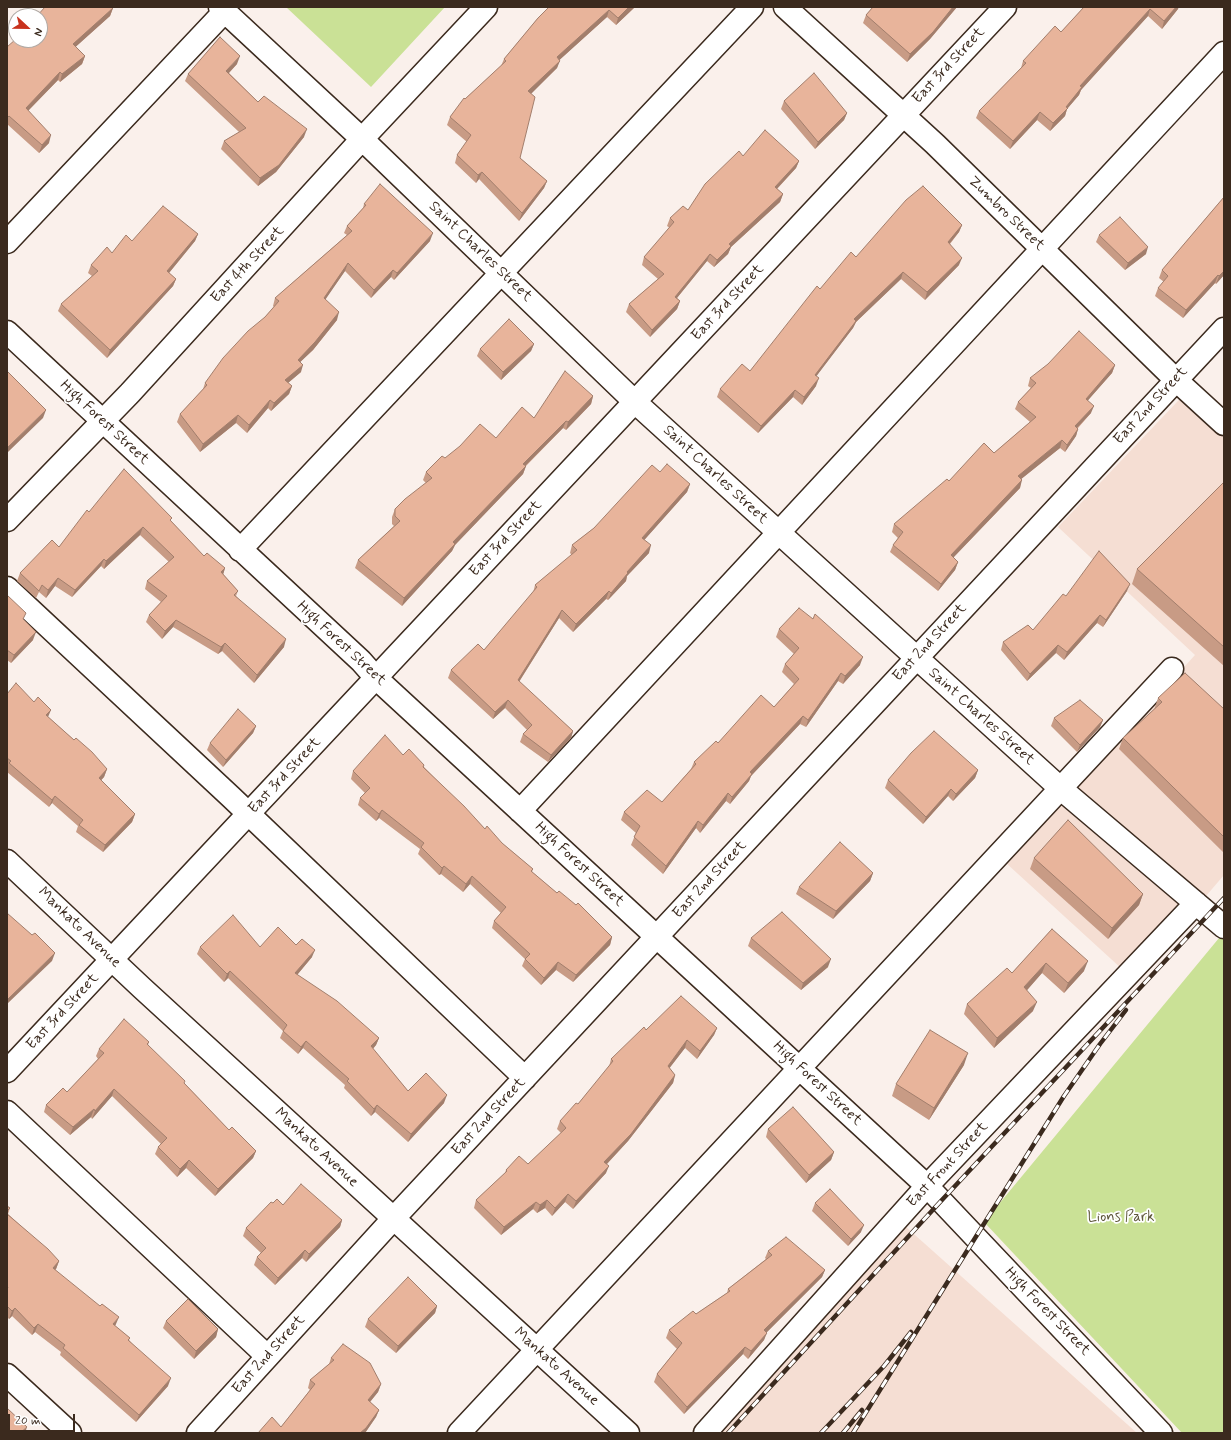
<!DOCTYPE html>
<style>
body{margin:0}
#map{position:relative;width:1231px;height:1440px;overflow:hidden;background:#faf0eb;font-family:Mynerve,sans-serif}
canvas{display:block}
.frame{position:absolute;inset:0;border:8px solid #3b2a1e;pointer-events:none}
.north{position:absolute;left:8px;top:8px;width:40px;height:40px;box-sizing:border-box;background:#fff;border:1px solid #b1aaa5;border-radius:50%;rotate:112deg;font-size:11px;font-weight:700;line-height:16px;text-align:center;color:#3b2a1e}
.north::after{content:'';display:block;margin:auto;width:14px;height:18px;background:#c8321e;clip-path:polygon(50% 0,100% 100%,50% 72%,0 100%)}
.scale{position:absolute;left:8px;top:1414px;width:67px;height:18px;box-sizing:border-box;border:2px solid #3b2a1e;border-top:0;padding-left:5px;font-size:12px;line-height:14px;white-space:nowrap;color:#3b2a1e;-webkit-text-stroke:3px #fff;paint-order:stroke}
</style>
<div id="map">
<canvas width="1231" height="1440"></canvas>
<div class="frame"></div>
<div class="north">N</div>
<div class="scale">20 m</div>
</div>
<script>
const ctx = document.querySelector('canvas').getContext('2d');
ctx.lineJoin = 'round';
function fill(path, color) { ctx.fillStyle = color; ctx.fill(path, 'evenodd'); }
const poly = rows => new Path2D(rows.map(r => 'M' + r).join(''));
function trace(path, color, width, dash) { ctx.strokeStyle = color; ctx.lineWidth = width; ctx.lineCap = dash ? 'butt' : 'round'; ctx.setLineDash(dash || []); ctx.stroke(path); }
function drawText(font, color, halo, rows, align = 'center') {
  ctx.font = font + ' Mynerve,sans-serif'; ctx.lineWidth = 3.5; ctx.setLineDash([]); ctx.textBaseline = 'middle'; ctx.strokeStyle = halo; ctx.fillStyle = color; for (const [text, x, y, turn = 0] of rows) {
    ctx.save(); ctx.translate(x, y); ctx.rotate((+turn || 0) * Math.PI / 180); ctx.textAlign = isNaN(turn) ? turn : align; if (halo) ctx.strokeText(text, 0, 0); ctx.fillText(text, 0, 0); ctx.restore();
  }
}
fill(poly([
 [1196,382,1224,408,1224,875,1134,980,1006,863,1195,655,1058,527],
 [906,1227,1137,1433,717,1433]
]), '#f5ded3');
fill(poly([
 [286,7,445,7,371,87],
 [1224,932,1224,1433,1182,1433,984,1222]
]), '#cae196');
const minor = poly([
 [220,7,362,139,635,402,1060,788,1224,927],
 [785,7,935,144,1176,380,1224,424],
 [7,242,225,11],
 [7,332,361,661,376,678,927,1186,1161,1433],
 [7,520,130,393,362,139,486,7],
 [240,550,752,7],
 [7,588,231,797,525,1078],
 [520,811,1224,53],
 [7,861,142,988,628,1433],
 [7,1071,1005,7],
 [7,1112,267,1356],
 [7,1375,70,1433],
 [198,1433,393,1219,1224,329],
 [459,1433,1172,669],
 [705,1433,927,1186,1196,903]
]);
trace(minor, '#3b2a1e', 25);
trace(minor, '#fff', 22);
const rail = poly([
 [728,1433,941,1201,1224,898],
 [821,1433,884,1366,911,1332],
 [843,1433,862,1410],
 [853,1433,1064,1096,1100,1044,1126,1010]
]);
trace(rail, '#3b2a1e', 4.5);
trace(rail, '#fff', 3, [9]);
fill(poly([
 [635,7,616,25,607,17,559,60,557,68,531,93,520,158,547,181,544,188,519,221,479,179,476,183,455,163,457,155,467,142,447,125,450,117,465,99,501,66,504,59,538,18],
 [873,7,957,7,930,39,907,62,863,23,866,15],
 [1084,7,1178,9,1162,29,1148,16,1081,90,1079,95,1067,109,1065,116,1050,131,1037,120,1010,149,976,118,979,111,1021,68,1023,61,1061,32],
 [113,8,110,16,75,47,85,56,82,64,60,82,58,80,28,111,49,143,39,153,7,124,7,47],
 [237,64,229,73,258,102,304,137,276,172,258,186,221,149,224,141,239,132,185,81,188,74],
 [784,101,847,113,844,120,815,149,781,109],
 [743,156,799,161,796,168,777,189,783,194,780,202,731,247,728,254,714,267,707,261,677,298,680,301,677,309,650,337,626,312,629,304,658,279,642,265,644,257,670,228,667,226,670,218,688,210],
 [1224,197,1224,275,1216,284,1215,283,1183,318,1155,296,1158,288,1164,282,1159,278,1162,270],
 [364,204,430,241,394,280,391,277,371,298,345,271,325,299,337,320,313,350,300,362,301,372,288,383,292,386,289,394,271,411,268,408,247,433,236,423,200,452,177,422,180,414,203,389,205,383,274,307,273,306,275,298,347,235,344,233,347,226,363,208],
 [962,225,959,232,950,244,959,265,925,300,901,279,856,322,853,328,816,376,816,386,802,405,793,397,758,433,717,397,720,389,750,371,820,289],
 [198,234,195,241,169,273,176,279,173,286,107,358,58,311,61,304,92,276,88,273,91,265,132,241],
 [1099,235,1146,254,1125,270,1096,242],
 [534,344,531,351,501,380,477,356,480,349],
 [1115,365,1112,373,1088,400,1091,413,1078,428,1078,429,1076,436,1065,452,1060,448,1021,479,1020,488,953,558,958,562,955,570,938,591,890,552,893,545,898,538,892,532,894,524,949,481,994,453,1030,422,1015,409,1018,402,1031,388,1028,386,1030,378],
 [593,396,591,404,566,430,563,428,526,466,523,474,455,545,452,551,402,606,355,568,358,560,394,526,392,524,392,517,395,509,426,483,423,480,426,472,445,458,496,438,534,418],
 [660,472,690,484,687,492,644,540,649,553,627,576,626,581,608,600,606,599,573,632,559,618,519,682,573,731,571,738,548,762,520,742,523,734,527,730,505,708,493,719,448,678,451,670,484,650,533,593,535,585,572,555,570,553,572,545,594,528],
 [1224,482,1224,666,1132,584,1137,569],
 [89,512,171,521,204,556,225,568,223,574,238,591,236,596,284,647,254,683,222,651,218,654,173,627,162,639,146,622,149,615,161,602,145,589,147,581,169,562,140,535,104,569,101,566,72,597,55,586,46,598,39,592,36,598,17,581,20,573,59,547],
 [1127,591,1103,627,1097,623,1064,660,1056,653,1027,681,1001,650,1003,642,1033,630,1066,596],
 [7,595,24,620,33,640,11,663,7,660],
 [779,629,860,665,843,684,838,681,806,727,800,724,751,776,749,781,730,804,726,801,700,833,696,828,663,874,631,845,636,833,621,820,624,812,662,802,691,769,694,762,718,743,774,707,794,684,782,672,785,664,794,654,776,637],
 [7,694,48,717,107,769,104,777,101,780,135,814,132,822,103,852,76,832,78,826,52,803,49,807,7,772],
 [1158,698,1224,709,1224,853,1119,749,1123,738,1154,710],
 [1054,718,1103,720,1100,727,1077,752,1051,726],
 [256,726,253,733,223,767,207,750,210,743],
 [403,755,424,765,424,767,485,829,533,869,532,872,557,893,612,937,610,945,573,982,556,970,541,985,522,966,525,959,492,928,494,921,501,913,470,884,463,892,441,874,439,875,418,854,420,849,379,818,376,821,358,805,360,798,365,793,351,779,353,771],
 [978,770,975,778,953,801,948,796,923,824,885,788,888,780],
 [1034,858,1143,894,1139,905,1108,939,1030,869],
 [873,873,870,881,833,919,796,894,799,887],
 [1052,929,1084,971,1064,993,1042,973,1027,990,1033,1011,994,1048,964,1014,967,1004,1012,973],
 [751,938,828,967,801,990,748,946],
 [296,945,312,957,297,975,379,1038,376,1045,373,1049,408,1091,444,1103,408,1142,375,1112,371,1116,344,1088,345,1085,303,1048,298,1054,280,1038,283,1031,228,978,224,982,197,954,200,947,260,947],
 [717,1028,714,1035,697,1059,685,1048,669,1068,675,1075,673,1083,628,1141,607,1164,606,1173,573,1209,565,1202,552,1216,545,1208,537,1213,533,1209,501,1235,474,1208,476,1200,505,1173,506,1170,528,1164,561,1133,557,1129,560,1121,578,1104,609,1067,611,1059,646,1030],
 [149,1042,148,1045,229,1130,256,1151,253,1158,215,1196,186,1168,177,1177,155,1154,158,1147,161,1144,112,1096,92,1119,91,1117,70,1135,44,1112,46,1105,67,1092,98,1059,96,1056,99,1049],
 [964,1065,929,1120,892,1096,896,1084],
 [768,1129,834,1152,831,1160,806,1183,766,1137],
 [273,1203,283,1205,342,1220,340,1227,306,1262,302,1258,275,1285,254,1265,257,1257,261,1253,243,1236,246,1228],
 [815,1203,861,1232,848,1246,812,1211],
 [7,1206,10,1208,8,1214,59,1261,56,1269,55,1270,116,1324,115,1326,130,1338,129,1340,168,1386,136,1422,60,1355,61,1352,35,1332,32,1335,12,1316,9,1319,7,1317],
 [768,1251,825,1270,822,1277,766,1333,764,1340,748,1359,743,1354,684,1414,654,1382,657,1374,677,1349,666,1338,669,1330,696,1314,727,1293,728,1289,766,1259,765,1258],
 [437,1306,435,1313,396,1353,365,1327,368,1319],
 [166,1321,218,1329,216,1337,194,1359,163,1328],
 [331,1358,381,1384,378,1392,370,1402,379,1410,376,1417,365,1433,258,1433,281,1427,310,1390,308,1388,310,1380,329,1364]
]), '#c89b85');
fill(poly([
 [629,7,635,7,616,25,618,18],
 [953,7,957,7,930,39,907,62,910,54],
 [1176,7,1179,7,1178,9,1162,29,1164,21],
 [113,8,110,16,70,52,73,44],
 [1150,9,1148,16,1081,90,1079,95,1067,109,1065,116,1050,131,1053,123,1080,86],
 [609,10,607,17,554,65,557,57],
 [85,56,82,64,60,82,62,74],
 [240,56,237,64,224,78,226,71],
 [560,61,557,68,526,99,528,91],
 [60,72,58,80,23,116,26,108],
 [1040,112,1037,120,1010,149,1013,141],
 [847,113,844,120,815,149,818,142],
 [307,129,304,137,276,172,258,186,260,178],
 [51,135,49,143,39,153,42,145],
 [799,161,796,168,772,194,775,187],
 [482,172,479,179,476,183,478,175],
 [547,181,544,188,519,221,522,213],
 [783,194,780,202,731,247,728,254,714,267,717,260,729,244],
 [962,225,959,232,945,249,948,242],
 [433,233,430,241,394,280,397,273],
 [198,234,195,241,164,279,167,271],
 [1148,247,1146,254,1125,270,1128,263],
 [710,254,707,261,672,304,675,297],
 [962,258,959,265,925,300,927,292],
 [348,263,345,271,321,306,324,298],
 [393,270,391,277,371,298,374,290],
 [1224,271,1224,275,1216,284,1219,276],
 [903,272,901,279,856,322,853,328,812,382,815,375,854,319],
 [1218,275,1215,283,1183,318,1186,310],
 [176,279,173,286,107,358,110,350],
 [680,301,677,309,650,337,652,330],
 [339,312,337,320,313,350,295,367,298,360],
 [534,344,531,351,501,380,503,372],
 [303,365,301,372,282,388,285,380],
 [1115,365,1112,373,1083,406,1086,399],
 [819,378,816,386,802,405,804,397],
 [292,386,289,394,271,411,274,403],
 [795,390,793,397,758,433,761,426],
 [593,396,591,404,566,430,568,422],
 [270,400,268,408,247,433,249,425],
 [1094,406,1091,413,1072,433,1075,426],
 [46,410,43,418,7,453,7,448],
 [238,415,236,423,200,452,203,444],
 [566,421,563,428,520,471,523,464],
 [1078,429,1076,436,1065,452,1067,445],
 [1062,440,1060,448,1015,484,1018,476],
 [526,466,523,474,455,545,452,551,402,606,404,598,453,542],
 [1022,480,1020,488,948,563,951,555],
 [690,484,687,492,639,546,642,538],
 [143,527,140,535,104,569,106,561],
 [651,545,649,553,627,576,626,581,608,600,611,593,627,572],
 [104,559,101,566,72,597,75,590],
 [958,562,955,570,938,591,941,584],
 [225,568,223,575,221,572],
 [58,578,55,586,46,598,48,590],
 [1130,584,1127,591,1103,627,1106,620],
 [609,591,606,599,573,632,576,624],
 [562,610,559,618,515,688,518,680],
 [1100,615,1097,623,1064,660,1067,652],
 [176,620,173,627,162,639,165,631],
 [36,632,33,640,11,663,14,655],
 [286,639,284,647,254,683,257,675],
 [225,643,222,651,218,654,221,647],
 [1058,645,1056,653,1027,681,1030,674],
 [863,657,860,665,843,684,845,676],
 [841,673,838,681,806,727,808,720],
 [508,700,505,708,493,719,495,712],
 [51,710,48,717,46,715],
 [803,716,800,724,751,776,749,781,730,804,732,797,750,772],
 [1103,720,1100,727,1077,752,1080,745],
 [256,726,253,733,223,767,226,760],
 [573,731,571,738,548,762,551,755],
 [107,769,104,777,96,786,99,778],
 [978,770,975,778,953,801,956,794],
 [951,789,948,796,923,824,926,817],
 [728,793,726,801,700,833,703,825],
 [55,796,52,803,49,807,52,800],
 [382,810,379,818,376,821,379,814],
 [135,814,132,822,103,852,105,845],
 [698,821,696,828,663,874,666,866],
 [444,866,441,874,439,875,442,868],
 [873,873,870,881,833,919,836,911],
 [472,876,470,884,463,892,466,884],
 [1143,894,1139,905,1108,939,1112,928],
 [612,937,610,945,573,982,576,975],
 [315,950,312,957,292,981,295,973],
 [55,953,52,961,7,1004,8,999],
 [831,959,828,967,801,990,803,983],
 [1088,961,1084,971,1064,993,1068,983],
 [558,962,556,970,541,985,544,978],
 [1046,963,1042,973,1021,997,1024,987],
 [230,971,228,978,224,982,227,974],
 [1037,1002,1033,1011,994,1048,997,1038],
 [717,1028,714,1035,697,1059,700,1051],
 [379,1038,376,1045,368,1054,371,1046],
 [687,1040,685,1048,665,1074,668,1066],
 [306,1041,303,1048,298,1054,301,1047],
 [968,1053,964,1065,929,1120,934,1108],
 [675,1075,673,1083,628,1141,602,1169,604,1162],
 [114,1089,112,1096,92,1119,95,1111],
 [447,1095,444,1103,408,1142,411,1134],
 [377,1105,375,1112,371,1116,374,1109],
 [94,1109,91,1117,70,1135,73,1127],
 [256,1151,253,1158,215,1196,218,1189],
 [834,1152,831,1160,806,1183,809,1175],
 [189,1160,186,1168,177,1177,180,1169],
 [609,1166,606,1173,573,1209,576,1201],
 [568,1194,565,1202,552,1216,555,1208],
 [547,1200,545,1208,537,1213,540,1205],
 [536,1202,533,1209,501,1235,504,1227],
 [342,1220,340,1227,306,1262,309,1254],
 [864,1225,861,1232,848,1246,851,1239],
 [305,1250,302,1258,275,1285,278,1278],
 [59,1261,56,1269,50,1276,53,1268],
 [825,1270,822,1277,761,1338,764,1330],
 [437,1306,435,1313,396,1353,398,1346],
 [15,1308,12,1316,9,1319,12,1311],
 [119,1317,116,1324,110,1332,113,1324],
 [38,1324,35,1332,32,1335,34,1328],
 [218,1329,216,1337,194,1359,196,1351],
 [767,1333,764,1340,748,1359,751,1351],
 [745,1347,743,1354,684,1414,687,1407],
 [171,1378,168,1386,136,1422,139,1415],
 [381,1384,378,1392,365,1408,368,1400],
 [379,1410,376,1417,365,1433,360,1433],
 [27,1427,25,1433,20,1433]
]), '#a27e6c');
const building = poly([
 [45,7,111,7,113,8,73,44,85,56,62,74,60,72,26,108,51,135,42,145,9,116,7,118,7,47,16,39,16,40,40,40,40,16,37,16,45,7],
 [549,7,629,7,618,18,609,10,557,57,560,61,528,91,535,97,520,158,547,181,522,213,482,172,478,175,457,155,471,135,450,117,464,98,465,99,506,61,504,59,538,18,549,7],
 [873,7,953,7,933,32,910,54,866,15,873,7],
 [1084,7,1176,7,1164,21,1150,9,1080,86,1082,87,1066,107,1068,108,1053,123,1040,112,1013,141,979,111,1026,63,1023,61,1055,26,1061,32,1084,7],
 [220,37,240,56,226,71,258,102,264,96,307,129,279,165,260,178,224,141,246,128,188,74,220,37],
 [814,73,847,113,818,142,784,101,814,73],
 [765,130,799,161,775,187,783,194,729,244,731,246,717,260,710,254,675,297,680,301,652,330,629,304,664,274,644,257,674,222,670,218,683,206,688,210,705,184,739,151,743,156,765,130],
 [380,184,433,233,397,273,393,270,374,290,348,263,324,298,339,312,315,342,298,360,303,365,285,380,292,386,274,403,270,400,249,425,238,415,203,444,180,414,207,385,205,383,223,358,248,331,265,317,279,301,275,298,352,231,347,226,366,205,364,204,380,184],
 [923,186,962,225,948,242,962,258,927,292,903,272,854,319,856,321,815,375,819,378,804,397,795,390,761,426,720,389,742,364,750,371,817,286,820,289,851,252,856,257,906,200,923,186],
 [1224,197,1224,271,1219,276,1218,275,1186,310,1158,288,1168,276,1162,270,1224,197],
 [163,206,198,234,167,271,176,279,110,350,61,304,98,271,91,265,107,247,112,253,126,235,132,241,163,206],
 [1120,217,1148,247,1128,263,1099,235,1120,217],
 [509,319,534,344,503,372,480,349,509,319],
 [1079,331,1115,365,1086,399,1094,406,1075,426,1078,429,1067,445,1062,440,1018,476,1022,480,951,555,958,562,941,584,893,545,903,532,894,524,947,479,949,481,984,443,994,453,1036,417,1018,402,1036,383,1030,378,1048,364,1079,331],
 [7,371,46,410,7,448,7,371],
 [565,371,593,396,568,422,566,421,523,464,526,466,453,542,455,544,404,598,358,560,400,521,395,516,395,509,405,499,432,478,426,472,442,456,445,458,460,446,480,424,496,438,522,407,534,418,565,371],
 [667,464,690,484,642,538,651,545,627,572,628,573,611,593,609,591,576,624,562,610,518,680,573,731,551,755,523,734,532,725,508,700,495,712,451,670,478,644,484,650,537,587,535,585,577,550,572,545,594,528,652,465,660,472,667,464],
 [124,469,172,518,170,520,204,556,207,553,225,568,221,572,238,591,234,595,286,639,257,675,225,643,221,647,176,620,165,631,149,615,167,596,147,581,174,557,143,527,106,561,104,559,75,590,58,578,48,590,42,585,39,591,20,573,52,540,59,547,87,510,89,512,124,469],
 [1224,482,1224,647,1137,569,1224,482],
 [1099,551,1130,584,1106,620,1100,615,1067,652,1058,645,1030,674,1003,642,1028,625,1033,630,1063,594,1066,596,1099,551],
 [7,595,26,613,23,619,36,632,14,655,7,650,7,595],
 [799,608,813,619,815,614,863,657,845,676,841,673,808,720,803,716,750,772,752,774,732,797,728,793,703,825,698,821,666,866,634,837,640,826,624,812,647,790,662,802,696,764,694,762,716,741,718,743,761,695,774,707,799,679,785,664,799,648,779,629,799,608],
 [1185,673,1224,709,1224,837,1123,738,1162,702,1158,698,1185,673],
 [16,683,34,702,38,697,51,710,46,715,74,740,76,738,92,752,107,769,99,778,135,814,105,845,79,825,83,820,55,796,52,800,9,763,11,761,7,758,7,694,16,683],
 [1080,700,1103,720,1080,745,1054,718,1080,700],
 [238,709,256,726,226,760,210,743,238,709],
 [934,731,978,770,956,794,951,789,926,817,888,780,911,753,934,731],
 [385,735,403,755,409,749,424,765,423,767,464,806,485,829,487,826,502,843,533,869,531,871,557,893,559,891,576,905,578,903,612,937,576,975,558,962,544,978,525,959,530,954,494,921,506,907,472,876,466,884,444,866,442,868,421,847,424,843,382,810,379,814,360,798,370,788,353,771,385,735],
 [1068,820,1143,894,1112,928,1034,858,1068,820],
 [840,842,873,873,836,911,799,887,840,842],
 [782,912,831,959,803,983,751,938,782,912],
 [7,913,32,935,35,933,55,953,8,999,7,998,7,913],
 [233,915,260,947,278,927,296,945,302,939,315,950,295,973,337,1001,379,1038,371,1046,408,1091,426,1073,447,1095,411,1134,377,1105,374,1109,347,1081,349,1079,306,1041,301,1047,283,1031,287,1025,230,971,227,974,200,947,233,915],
 [1052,929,1088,961,1068,983,1046,963,1024,987,1037,1002,997,1038,967,1004,1007,968,1012,973,1052,929],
 [681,996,717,1028,700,1051,687,1040,668,1066,675,1075,631,1134,604,1162,609,1166,576,1201,568,1194,555,1208,547,1200,540,1205,536,1202,504,1227,476,1200,507,1171,506,1170,519,1156,528,1164,566,1128,560,1121,576,1103,578,1104,613,1061,611,1059,644,1027,646,1030,681,996],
 [124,1019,149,1042,147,1044,185,1081,184,1083,229,1130,232,1127,256,1151,218,1189,189,1160,180,1169,158,1147,167,1138,114,1089,95,1111,94,1109,73,1127,46,1105,63,1088,67,1092,104,1053,99,1049,124,1019],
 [930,1030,968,1053,934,1108,896,1084,930,1030],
 [793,1107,834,1152,809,1175,768,1129,793,1107],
 [301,1184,342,1220,309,1254,305,1250,278,1278,257,1257,266,1248,246,1228,271,1202,273,1203,277,1199,283,1205,301,1184],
 [830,1189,864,1225,851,1239,815,1203,830,1189],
 [7,1206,10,1208,7,1211,7,1206],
 [7,1214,48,1249,59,1261,53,1268,100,1306,102,1304,119,1317,113,1324,130,1338,128,1340,171,1378,139,1415,63,1348,65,1345,38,1324,34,1328,15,1308,12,1311,7,1306,7,1289,8,1287,7,1286,7,1214],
 [786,1237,825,1270,764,1330,767,1333,751,1351,745,1347,687,1407,657,1374,682,1343,669,1330,693,1311,696,1314,730,1291,728,1289,772,1255,768,1251,786,1237],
 [408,1277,437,1306,398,1346,368,1319,408,1277],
 [188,1299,218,1329,196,1351,166,1321,188,1299],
 [343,1344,370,1363,381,1384,368,1400,379,1410,366,1428,360,1433,258,1433,272,1417,281,1427,315,1384,310,1380,334,1360,331,1358,343,1344],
 [7,1408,27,1427,20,1433,7,1433,7,1408]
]);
fill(building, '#e8b49b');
trace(building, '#a27e6c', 1);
drawText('15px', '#3b2a1e', '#fff', [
 ["East 3rd Street",949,66,-47],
 ["Zumbro Street",1006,214,44],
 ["Saint Charles Street",480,252,44],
 ["East 4th Street",248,265,-47],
 ["East 3rd Street",728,303,-47],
 ["East 2nd Street",1151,406,-47],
 ["High Forest Street",104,423,43],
 ["Saint Charles Street",715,475,43],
 ["East 3rd Street",506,539,-47],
 ["East 2nd Street",930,643,-47],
 ["High Forest Street",341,644,43],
 ["Saint Charles Street",981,717,42],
 ["East 3rd Street",285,776,-47],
 ["High Forest Street",579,865,43],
 ["East 2nd Street",710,880,-47],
 ["Mankato Avenue",79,928,44],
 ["East 3rd Street",63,1012,-47],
 ["High Forest Street",817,1084,43],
 ["East 2nd Street",489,1117,-47],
 ["Mankato Avenue",316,1148,43],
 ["East Front Street",948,1165,-47],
 ["High Forest Street",1047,1312,46],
 ["East 2nd Street",269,1355,-48],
 ["Mankato Avenue",556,1367,42]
]);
drawText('15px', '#5f583c', '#fff', [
 ["Lions Park",1121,1218]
]);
</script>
